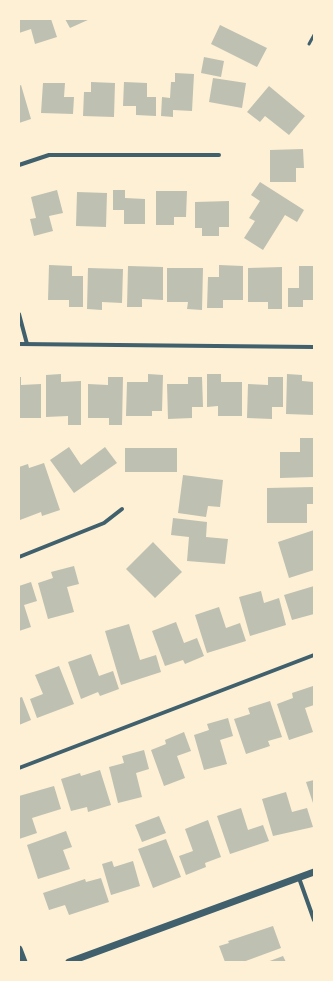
<!DOCTYPE html>
<style>
body{margin:0}
#map{position:relative;width:333px;height:981px;overflow:hidden;background:#fdf0d5;font-family:"Public Sans",sans-serif}
canvas{display:block}
.frame{position:absolute;inset:0;border:20px solid #fdf0d5;pointer-events:none}
</style>
<div id="map">
<canvas width="333" height="981"></canvas>
<div class="frame"></div>
</div>
<script>
const ctx = document.querySelector('canvas').getContext('2d');
ctx.lineJoin = 'round';
function fill(path, color) { ctx.fillStyle = color; ctx.fill(path, 'evenodd'); }
const poly = rows => new Path2D(rows.map(r => 'M' + r).join(''));
function trace(path, color, width, dash) { ctx.strokeStyle = color; ctx.lineWidth = width; ctx.lineCap = dash ? 'butt' : 'round'; ctx.setLineDash(dash || []); ctx.stroke(path); }
fill(poly([
 [19,19,51,19,57,37,35,44,31,29,19,33],
 [65,19,90,19,70,28],
 [220,25,267,48,257,67,211,44],
 [204,57,224,61,221,77,201,73],
 [175,73,194,74,192,111,173,110,173,117,161,116,162,97,170,98,171,82,175,82],
 [213,78,246,83,242,108,209,102],
 [91,82,115,83,114,117,83,116,84,92,91,92],
 [124,82,147,83,147,97,156,97,156,116,136,115,136,106,123,106],
 [43,83,65,83,64,97,74,97,73,114,41,113],
 [21,85,31,119,19,123,19,86],
 [269,86,305,116,289,135,265,116,260,122,247,112],
 [303,149,304,168,296,168,296,182,270,182,270,150],
 [260,182,304,210,297,222,285,215,263,250,244,238,255,221,249,218,260,201,251,195],
 [57,190,63,213,49,216,53,231,34,236,30,219,36,218,31,197],
 [113,190,125,190,125,198,145,199,145,224,124,224,124,210,113,210],
 [156,191,187,191,186,217,174,217,174,225,156,225],
 [77,192,107,193,106,227,76,226],
 [229,201,229,227,219,227,219,236,202,236,202,228,195,228,195,202],
 [49,265,72,266,72,276,83,276,83,307,69,307,69,300,48,300],
 [219,265,243,266,243,300,223,300,223,308,207,308,208,277,219,277],
 [128,266,163,267,163,300,142,299,142,307,127,307],
 [299,266,314,266,314,300,303,300,303,307,288,307,288,288,299,288],
 [282,267,282,309,268,309,268,302,248,302,248,268],
 [88,268,123,269,122,303,102,302,102,310,87,309],
 [167,268,203,268,202,310,187,309,188,302,167,302],
 [61,374,61,382,81,381,81,425,68,425,68,416,46,417,46,375],
 [148,374,163,375,162,411,152,411,152,416,126,416,127,382,148,382],
 [207,374,221,374,221,382,242,382,242,416,218,416,218,406,207,407],
 [287,374,302,375,302,381,314,382,314,415,286,414],
 [19,377,21,377,21,385,41,384,41,418,19,418],
 [108,377,123,377,122,425,109,425,109,418,88,418,88,384,108,385],
 [188,377,202,377,203,407,192,407,192,418,168,419,167,384,188,384],
 [268,377,283,377,283,407,272,407,272,419,247,418,248,384,268,385],
 [300,438,314,438,314,477,280,478,280,452,300,452],
 [69,447,81,465,105,447,117,463,74,493,50,460],
 [125,448,177,448,177,472,125,472],
 [44,463,60,510,42,516,41,512,20,520,19,467,28,464,29,468],
 [183,475,223,480,220,507,208,506,206,517,178,513],
 [314,487,314,504,307,504,307,523,267,523,267,488],
 [173,518,207,522,206,537,228,539,225,564,187,561,189,537,171,535],
 [314,530,314,570,289,578,278,542],
 [153,542,182,572,155,598,126,569],
 [74,566,79,584,67,587,74,612,48,619,38,583,53,578,51,572],
 [31,582,37,601,24,605,31,627,19,631,19,586],
 [314,586,314,614,292,620,284,595],
 [261,591,264,603,279,598,286,625,250,636,239,597],
 [219,607,226,628,240,623,246,641,207,653,195,615],
 [176,622,184,643,197,638,204,656,185,664,183,660,165,666,152,631],
 [129,624,140,660,156,655,161,672,121,685,105,631],
 [91,654,99,676,113,671,119,689,100,696,98,692,81,699,68,662],
 [59,666,74,704,37,718,30,699,43,694,35,675],
 [313,686,314,705,305,708,313,732,289,740,277,704,293,698,292,693],
 [22,697,31,720,19,725,19,698],
 [270,701,282,737,268,741,270,746,246,754,234,719,250,714,248,708],
 [228,718,233,736,220,740,227,764,204,770,194,735,209,730,207,724],
 [184,732,191,751,177,756,185,778,164,786,151,750,166,744,165,740],
 [144,750,149,769,136,773,142,797,118,803,109,767,124,763,122,756],
 [100,770,111,805,88,812,87,807,71,811,61,779,80,773,81,776],
 [314,780,314,806,306,782],
 [54,786,61,809,32,818,37,833,19,839,19,796],
 [286,792,292,812,307,808,313,827,273,836,262,799],
 [241,808,248,830,263,825,269,841,230,854,217,816],
 [159,816,166,833,142,842,135,825],
 [208,820,221,857,205,863,206,867,186,875,179,856,193,851,185,829],
 [66,831,72,847,63,850,70,869,38,879,27,845],
 [166,839,181,877,153,888,138,849],
 [112,861,114,867,133,861,140,886,111,895,102,864],
 [101,878,109,902,69,915,65,905,49,910,43,893,85,879,86,882],
 [273,926,281,948,243,962,225,962,219,946,229,943,228,941],
 [283,956,286,962,267,962]
]), '#bec0b2');
trace(poly([
 [309,44,314,35]
]), '#3f606c', 3);
trace(poly([
 [19,165,49,155,219,155],
 [19,314,27,344],
 [19,344,314,347],
 [19,557,104,523,122,509],
 [19,768,314,655],
 [299,878,314,920]
]), '#3f606c', 4);
trace(poly([
 [19,949,24,962],
 [69,962,314,872]
]), '#3f606c', 7);
</script>
